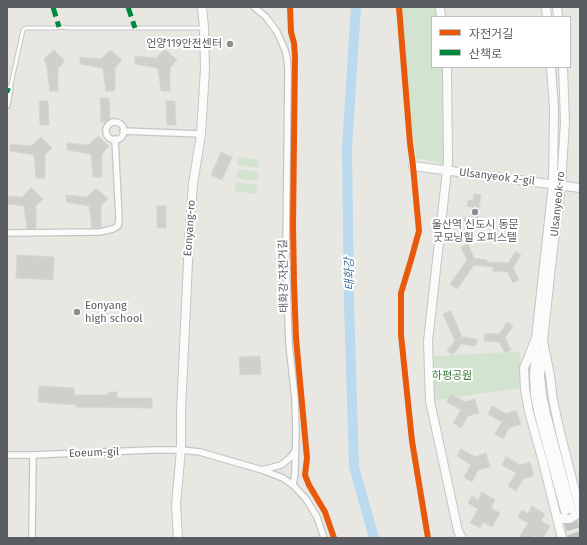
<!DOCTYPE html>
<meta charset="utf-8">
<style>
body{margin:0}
#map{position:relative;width:587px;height:545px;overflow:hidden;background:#e8e7e2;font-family:"Fira Sans","Noto Sans KR",sans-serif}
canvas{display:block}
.frame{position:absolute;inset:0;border:8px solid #595c60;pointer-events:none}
.legend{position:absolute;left:431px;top:16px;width:140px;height:52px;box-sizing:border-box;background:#fff;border:1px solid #bdbebf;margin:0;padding:5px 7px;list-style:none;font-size:12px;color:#595c60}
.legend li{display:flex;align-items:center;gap:8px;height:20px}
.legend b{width:20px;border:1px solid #bdbebf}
</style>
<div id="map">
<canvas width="587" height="545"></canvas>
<div class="frame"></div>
<ul class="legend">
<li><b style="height:5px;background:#e8590c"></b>자전거길</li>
<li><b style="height:5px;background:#00873e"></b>산책로</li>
</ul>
</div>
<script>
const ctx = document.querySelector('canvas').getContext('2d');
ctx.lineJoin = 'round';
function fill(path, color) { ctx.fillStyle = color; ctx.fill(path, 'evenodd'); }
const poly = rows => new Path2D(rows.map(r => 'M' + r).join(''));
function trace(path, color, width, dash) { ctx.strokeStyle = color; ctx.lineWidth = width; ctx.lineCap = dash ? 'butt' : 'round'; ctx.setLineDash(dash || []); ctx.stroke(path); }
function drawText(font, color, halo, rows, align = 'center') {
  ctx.font = font + ' "Fira Sans","Noto Sans KR",sans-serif'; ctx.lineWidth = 4; ctx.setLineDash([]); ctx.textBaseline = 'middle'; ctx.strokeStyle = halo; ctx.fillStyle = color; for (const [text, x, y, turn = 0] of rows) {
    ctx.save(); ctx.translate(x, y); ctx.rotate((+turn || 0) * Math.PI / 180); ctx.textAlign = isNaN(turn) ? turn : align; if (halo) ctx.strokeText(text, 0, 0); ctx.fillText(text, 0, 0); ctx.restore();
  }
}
fill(poly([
 [396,7,436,7,437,17,432,17,432,67,445,67,445,164,416,158],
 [239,157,259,160,258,168,237,165],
 [238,169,259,172,257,181,237,178],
 [236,182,257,185,256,194,235,191],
 [513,352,520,352,522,388,434,400,429,363,433,356]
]), '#d2e3cf');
trace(poly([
 [356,7,347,147,349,303,354,467,374,538]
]), '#badaef', 10);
const building = poly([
 [165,49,177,60,170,68,170,91,161,91,158,68,135,64,135,56,156,58,165,49],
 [54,50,65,61,58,68,58,91,50,91,47,68,44,59,54,50],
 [110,50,122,60,115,68,115,91,106,91,103,68,80,64,80,57,101,59,110,50],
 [100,98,109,98,110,122,101,122,100,98],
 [39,101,48,101,49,125,40,125,39,101],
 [166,101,175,101,176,125,167,125,166,101],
 [98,136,109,146,102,154,102,177,93,177,91,154,67,150,67,143,88,145,98,136],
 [41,137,52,148,45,155,45,178,36,178,34,155,10,151,10,144,31,146,41,137],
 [221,152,232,157,222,180,211,175,221,152],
 [31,188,43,199,36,206,36,228,27,229,24,206,7,204,7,196,22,197,31,188],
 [96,188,108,199,101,206,101,227,92,228,89,206,66,202,66,195,87,197,96,188],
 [474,194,481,195,476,230,470,229,470,224,464,224,465,217,471,218,472,207,467,206,468,200,473,201,474,194],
 [157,206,166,206,166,228,157,228,157,206],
 [468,244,474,258,487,260,487,262,508,263,516,251,521,255,513,268,519,280,513,283,508,272,493,271,493,267,474,265,457,289,450,284,467,260,461,247,468,244],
 [17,255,54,257,53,280,16,278,17,255],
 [451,311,462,337,477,339,476,346,461,344,453,355,447,351,455,341,443,314,451,311],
 [507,322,513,326,505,338,511,350,505,353,499,342,484,341,485,333,499,334,507,322],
 [260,356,261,374,240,375,239,357,260,356],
 [39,386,74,388,74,395,108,395,108,392,117,392,117,398,152,398,152,408,76,407,76,405,38,402,39,386],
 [451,394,465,402,475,399,479,413,468,416,461,428,453,423,461,410,446,402,451,394],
 [492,406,506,414,516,410,521,424,509,428,503,439,495,434,502,422,488,414,492,406],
 [461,449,475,457,486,453,490,467,478,470,472,482,464,477,471,465,457,456,461,449],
 [506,457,520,465,530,462,534,476,523,479,516,491,508,486,516,473,502,465,506,457],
 [482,492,495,500,491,508,500,513,492,527,483,522,480,528,470,523,478,509,468,503,472,496,478,500,482,492],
 [532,506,545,514,541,521,550,526,543,538,538,538,533,535,532,538,519,538,528,523,518,517,522,510,528,514,532,506]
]);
fill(building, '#d0cfcc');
trace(building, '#d7d5d2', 1);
trace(poly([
 [571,509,578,538],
 [565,511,572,538]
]), '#c4c4c2', 8, [8, 4]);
const lane = poly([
 [10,89,23,30,26,28,57,28,59,27,69,28,204,28]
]);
const street = poly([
 [254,7,266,17,277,32,285,50,287,58,288,71,286,251,287,289,289,344,295,399,296,431,295,473,293,485,306,499,317,517,324,538],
 [7,105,10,88],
 '106 131a9 9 0 1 1 18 0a9 9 0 1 1-18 0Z',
 [123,131,201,134],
 [7,233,100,232,113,229,118,226,119,219,115,139],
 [7,455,33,455,151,450,181,450,200,452,262,470,283,478,293,485],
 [262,470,281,465,291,457,295,451],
 [32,538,33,455]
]);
const secondary = poly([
 [440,7,441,17],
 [546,7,547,17],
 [557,7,558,17],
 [447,67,448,161,428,341,430,401,454,512,458,531,462,538],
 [551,67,554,108,553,184,536,338,524,368,525,389,529,412,543,462,562,538],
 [563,67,565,122,561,185,552,257,543,341,550,375,553,400,560,432,580,511],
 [413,166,580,188],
 [536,345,534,375,535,395,539,415,565,511],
 [542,352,540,376,542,395,546,414,571,509],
 [558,517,563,519,570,519,580,512],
 [178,538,176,504,181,450,181,411,189,241,193,184,201,134,205,69,204,28,202,7]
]);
trace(lane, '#c5c5c5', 5);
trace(street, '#c5c5c5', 8);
trace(secondary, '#c5c5c4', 10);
trace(lane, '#fcfbfb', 3);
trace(street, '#fcfbfb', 5.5);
trace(secondary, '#fcfbfb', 8);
trace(poly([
 [53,7,59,27],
 [128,7,135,28],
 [7,90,10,91]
]), '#00873e', 5, [10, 5]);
trace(poly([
 [290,7,291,32,294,43,295,56,293,224,294,283,296,338,307,458,305,475,309,485,325,512,334,538],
 [399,7,410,143,413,166,419,231,411,260,401,293,401,335,412,441,428,538]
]), '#e8590c', 6);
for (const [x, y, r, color] of [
 [230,44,4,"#8b8d8e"],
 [475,212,4,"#8b8d8e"],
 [77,312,4,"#8b8d8e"]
]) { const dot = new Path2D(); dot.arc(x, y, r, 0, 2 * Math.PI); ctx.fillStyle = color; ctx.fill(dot); trace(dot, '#fff', 1.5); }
drawText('11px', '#595c60', '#fff', [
 ["언양119안전센터",222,44],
 ["울산역 신도시 동문",475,225,"center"],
 ["굿모닝힐 오피스텔",475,238,"center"],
 ["Eonyang",85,306,"left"],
 ["high school",85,319,"left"]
], 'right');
drawText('11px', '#595c60', '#fff', [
 ["Ulsanyeok 2-gil",497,177,7],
 ["Ulsanyeok-ro",558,204,-84],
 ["Eonyang-ro",190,228,-86],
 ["태화강 자전거길",284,276,-91],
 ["Eoeum-gil",94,453,-2]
]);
drawText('11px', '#3c7b3d', '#fff', [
 ["하평공원",452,376]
]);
drawText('italic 12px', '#4677a4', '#fff', [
 ["태화강",350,274,-91]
]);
</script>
